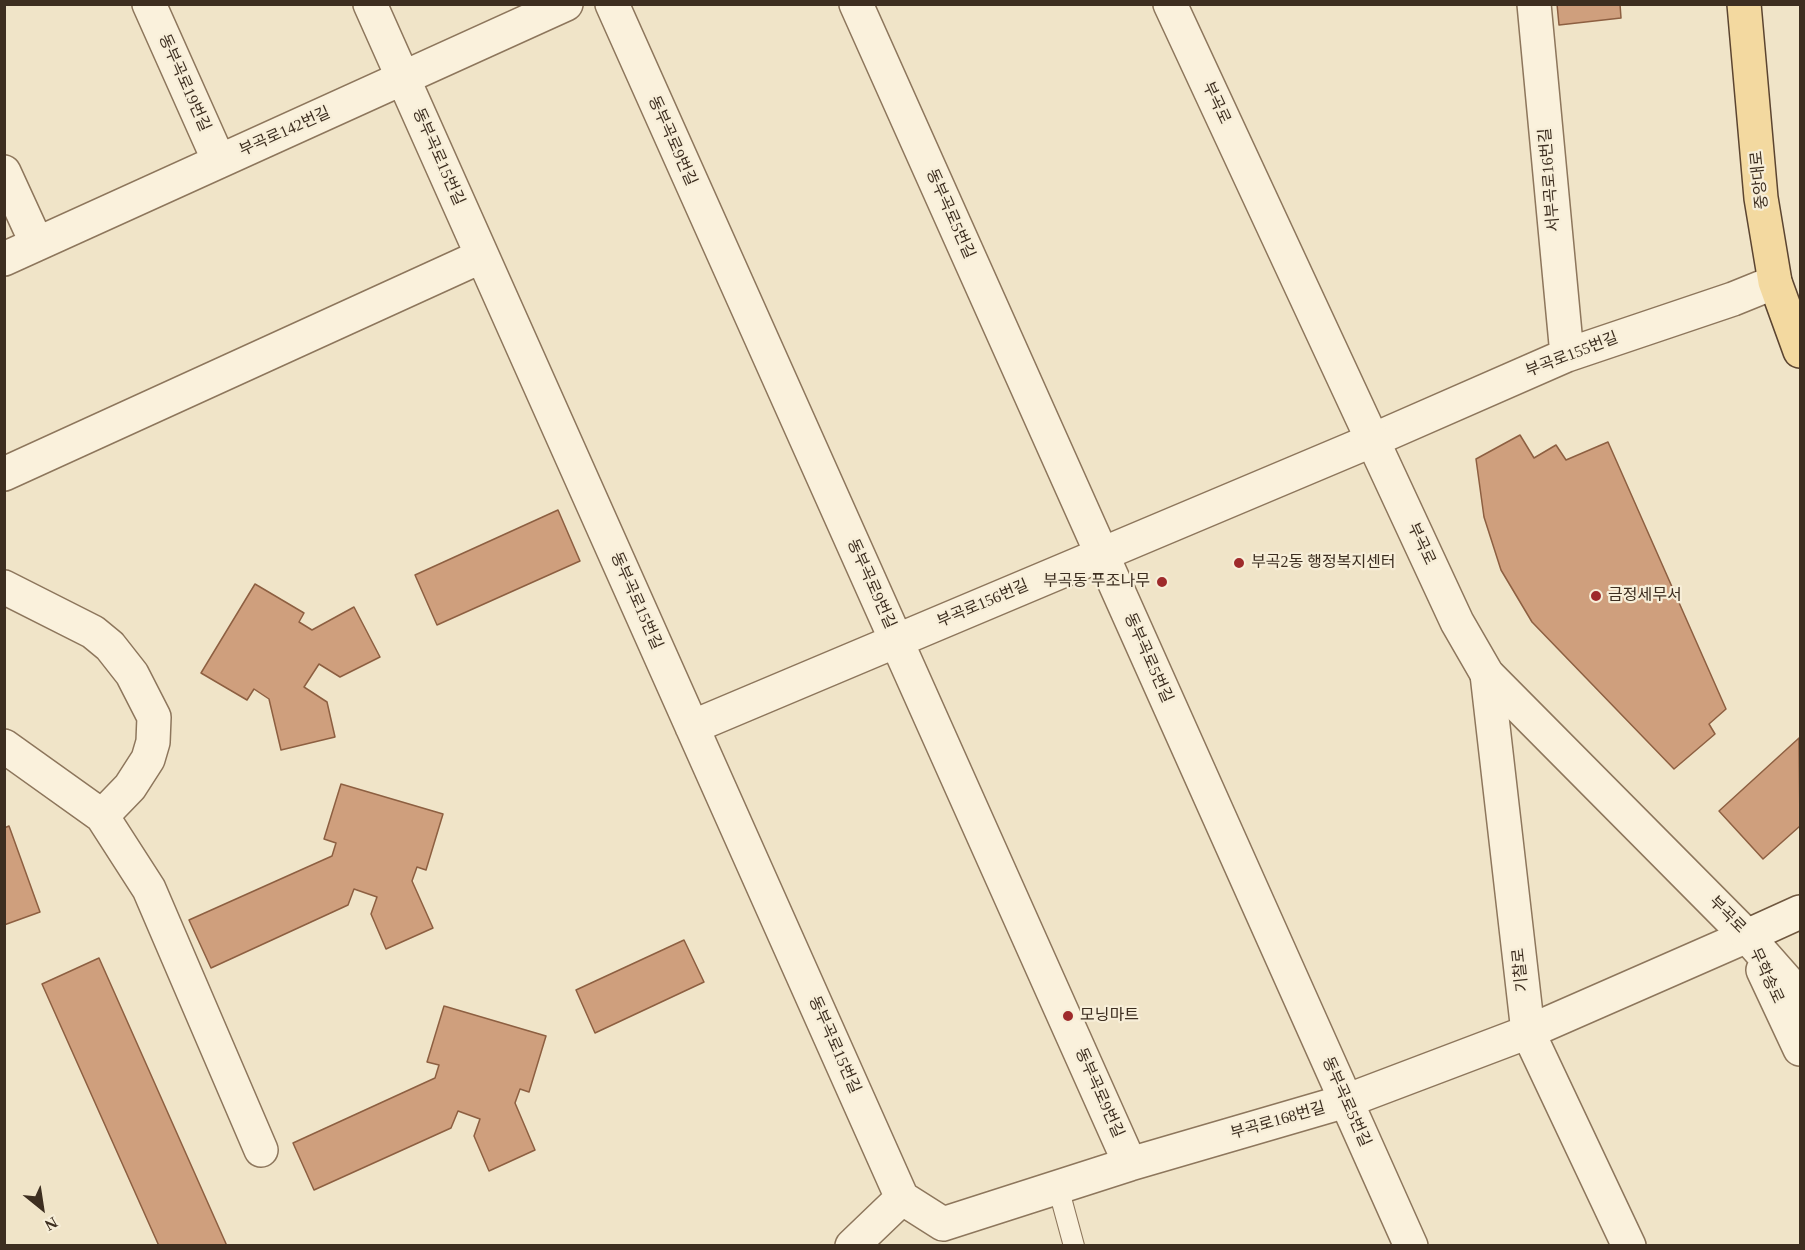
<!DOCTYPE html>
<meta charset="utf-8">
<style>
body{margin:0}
#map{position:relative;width:1805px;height:1250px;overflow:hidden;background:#f0e4c8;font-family:"Times New Roman",serif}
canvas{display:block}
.frame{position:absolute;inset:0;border:6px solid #3d2e20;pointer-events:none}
.north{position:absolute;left:12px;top:1178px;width:60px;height:60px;-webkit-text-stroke:4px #f7eed8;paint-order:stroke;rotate:150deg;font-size:16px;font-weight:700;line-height:24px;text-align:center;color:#3d2e20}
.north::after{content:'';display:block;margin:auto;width:21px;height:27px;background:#3d2e20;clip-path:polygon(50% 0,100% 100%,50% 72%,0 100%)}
</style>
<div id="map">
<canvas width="1805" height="1250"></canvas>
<div class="frame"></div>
<div class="north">N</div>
</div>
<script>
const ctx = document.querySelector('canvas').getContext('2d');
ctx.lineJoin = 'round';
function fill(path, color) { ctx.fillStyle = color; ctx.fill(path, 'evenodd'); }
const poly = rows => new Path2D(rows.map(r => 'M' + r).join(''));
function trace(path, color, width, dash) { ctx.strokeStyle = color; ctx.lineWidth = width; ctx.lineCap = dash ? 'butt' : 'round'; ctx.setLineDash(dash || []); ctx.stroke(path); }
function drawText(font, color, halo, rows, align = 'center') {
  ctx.font = font + ' "Times New Roman","Noto Sans KR",serif'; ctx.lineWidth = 4.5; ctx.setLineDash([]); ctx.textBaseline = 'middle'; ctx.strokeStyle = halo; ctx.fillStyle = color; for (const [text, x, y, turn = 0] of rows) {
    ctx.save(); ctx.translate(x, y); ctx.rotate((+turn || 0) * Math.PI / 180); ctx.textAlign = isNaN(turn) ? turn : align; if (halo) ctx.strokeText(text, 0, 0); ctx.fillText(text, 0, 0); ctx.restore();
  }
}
const building = poly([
 [1557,4,1620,4,1621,18,1559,25,1557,4],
 [1520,435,1534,458,1556,445,1566,460,1608,442,1726,709,1709,724,1715,734,1674,769,1532,622,1501,570,1484,517,1476,459,1520,435],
 [558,510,580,561,437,625,415,575,558,510],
 [255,584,304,613,299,622,312,630,354,607,380,657,340,677,319,664,304,687,327,702,335,737,281,750,269,699,254,689,247,700,201,673,255,584],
 [1799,738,1800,826,1763,859,1719,811,1799,738],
 [341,784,443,814,426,870,417,867,412,881,433,928,386,949,371,914,377,897,354,889,348,905,211,968,189,920,332,856,336,843,324,839,341,784],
 [9,826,40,912,4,925,4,828,9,826],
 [684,940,704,982,595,1033,576,990,684,940],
 [99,958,227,1246,159,1246,42,984,99,958],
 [444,1006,546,1036,529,1092,520,1089,515,1103,535,1150,489,1171,474,1136,480,1119,458,1111,451,1128,314,1190,293,1143,435,1078,439,1065,427,1062,444,1006]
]);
fill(building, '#cf9f7d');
trace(building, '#8d5f41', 1.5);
const service = poly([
 [1058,1187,1074,1246]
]);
const minor = poly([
 [149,4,219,161],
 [370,4,902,1198],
 [612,4,1130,1164],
 [856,4,1411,1246],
 [1534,4,1567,355],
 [4,172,37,244],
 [4,259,566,4],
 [4,474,482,256],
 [4,587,93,632,110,646,132,674,154,717,153,742,148,759,130,787,102,816],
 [1487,674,1528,1032,1629,1246],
 [692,727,1373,440,1567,355,1733,299,1775,282],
 [4,746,102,816,149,889,261,1150],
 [852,1246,902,1198,943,1224,1130,1164,1346,1101,1528,1032,1747,936]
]);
const tertiary = poly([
 [1170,4,1457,622,1487,674,1747,936,1800,996],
 [1763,970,1800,1049]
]);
const secondary = poly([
 [1747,936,1800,912]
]);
const primary = poly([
 [1744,4,1761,198,1775,282,1800,351]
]);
trace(service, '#8d765c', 22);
trace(minor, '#8d765c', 36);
trace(tertiary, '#8d765c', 36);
trace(secondary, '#6f573f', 36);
trace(primary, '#5b4430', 36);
trace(service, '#faf1dc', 20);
trace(minor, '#faf1dc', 33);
trace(tertiary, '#faf1dc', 33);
trace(secondary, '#faf1dc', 33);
trace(primary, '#f3d9a0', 33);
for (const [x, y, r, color] of [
 [1239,563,6,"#9e2a2b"],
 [1162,582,6,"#9e2a2b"],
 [1596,596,6,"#9e2a2b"],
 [1068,1016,6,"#9e2a2b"]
]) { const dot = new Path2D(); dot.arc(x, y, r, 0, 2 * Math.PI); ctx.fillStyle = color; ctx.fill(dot); trace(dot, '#f7eed8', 2); }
drawText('16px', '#3d2e20', '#f7eed8', [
 ["동부곡로19번길",184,83,66],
 ["부곡로",1216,103,65],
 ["부곡로142번길",285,132,-24],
 ["동부곡로9번길",672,141,66],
 ["동부곡로15번길",438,157,66],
 ["서부곡로16번길",1550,180,-95],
 ["중앙대로",1760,180,-96],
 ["동부곡로5번길",950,214,66],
 ["부곡로155번길",1572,355,-21],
 ["부곡로",1421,544,65],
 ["동부곡로9번길",871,584,66],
 ["동부곡로15번길",636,601,66],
 ["부곡로156번길",983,604,-23],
 ["동부곡로5번길",1148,658,66],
 ["부곡로",1727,915,45],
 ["기찰로",1521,970,-96],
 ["무학송로",1766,976,65],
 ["동부곡로15번길",834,1045,66],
 ["동부곡로9번길",1099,1093,66],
 ["동부곡로5번길",1346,1102,66],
 ["부곡로168번길",1278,1121,-16]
]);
drawText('16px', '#3d2e20', '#f7eed8', [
 ["부곡2동 행정복지센터",1251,563],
 ["부곡동 푸조나무",1150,582,"right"],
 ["금정세무서",1608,596],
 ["모닝마트",1080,1016]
], 'left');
</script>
